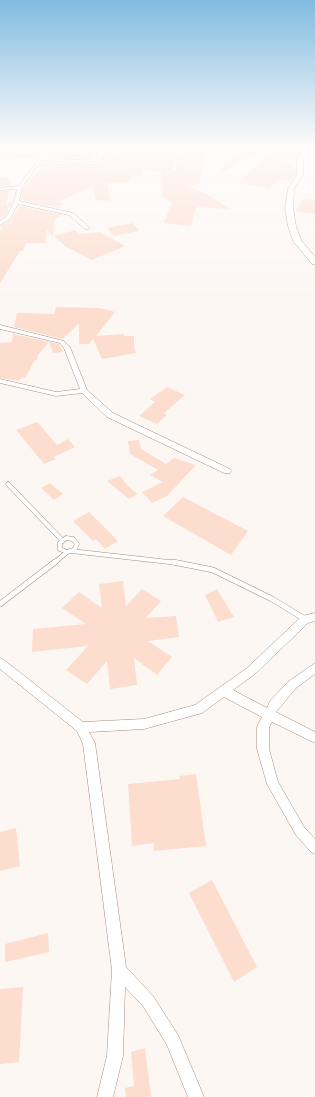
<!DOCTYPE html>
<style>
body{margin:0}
canvas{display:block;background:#fdf7f4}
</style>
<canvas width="315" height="1097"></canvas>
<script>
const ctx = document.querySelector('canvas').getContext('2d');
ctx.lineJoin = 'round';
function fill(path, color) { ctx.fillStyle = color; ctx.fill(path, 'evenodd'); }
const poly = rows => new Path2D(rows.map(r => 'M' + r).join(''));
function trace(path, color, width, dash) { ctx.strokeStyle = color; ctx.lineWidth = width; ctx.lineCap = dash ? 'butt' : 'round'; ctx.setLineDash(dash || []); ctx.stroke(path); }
fill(poly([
 [0,145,14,145,13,151,31,149,34,146,46,147,37,158,0,159],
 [54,145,64,145,78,153,94,155,95,157,77,158,47,157],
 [106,145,181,145,172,161,171,172,172,173,177,172,178,162,188,145,208,145,199,184,188,186,210,196,230,209,196,207,191,226,164,223,172,202,163,198,161,172,143,170,143,175,133,175,130,183,107,183,110,201,96,200,93,186,58,202,64,204,58,206,62,208,60,208,21,200,23,188,42,167,39,167,43,162,77,164,96,163,97,167,103,156,135,158,138,155,137,154,104,151],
 [248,145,273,145,222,172,220,169],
 [275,148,308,149,302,152,296,160,285,159,296,171,296,175,291,181,280,179,269,188,239,183],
 [0,177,8,177,11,183,10,185,0,186],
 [0,191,9,191,6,206,13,199,5,216,0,219],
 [303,199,315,200,315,214,295,211],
 [19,206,63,215,54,220,53,236,47,230,45,243,26,243,23,251,20,251,0,283,0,230,4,229,0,226,11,220],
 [133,223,139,231,114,236,107,228],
 [75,230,79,234,100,232,125,246,92,260,65,246,54,236],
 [56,307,99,308,115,312,96,336,124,334,124,336,134,336,134,347,136,353,102,359,93,339,89,344,79,344,79,323,63,339,14,327,17,313,54,314],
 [13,334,59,344,63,352,53,353,49,342,38,355,37,360,35,360,25,378,22,377,19,381,0,378,0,343,12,342],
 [167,387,185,395,164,413,167,415,157,424,139,416,155,402,150,399],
 [37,422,57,445,68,439,75,447,54,457,56,459,44,464,16,430],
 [139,440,141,449,166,464,174,458,196,465,167,496,152,503,142,492,163,482,150,475,158,470,130,454,128,441],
 [120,476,128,486,137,494,129,499,107,481],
 [50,483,63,494,54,500,41,488],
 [183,497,248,531,231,555,163,516],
 [89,512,118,541,105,549,96,539,93,541,73,521],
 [123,581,126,606,142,589,161,601,146,618,176,616,179,637,148,641,172,657,157,675,134,658,137,685,110,689,107,661,87,684,66,670,88,646,32,652,33,629,86,624,62,608,79,592,102,608,99,584],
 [217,589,234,617,218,622,205,595],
 [196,774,206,846,154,851,154,843,132,846,128,784,180,779,179,776],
 [16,828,20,866,0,871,0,832],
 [212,880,257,967,234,982,189,893],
 [48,933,49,952,5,962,5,944],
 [23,987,19,1062,0,1064,0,989],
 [145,1048,151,1097,126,1097,125,1088,134,1086,131,1052]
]), '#fcddce');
const laneFar1 = poly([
 [8,484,62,540],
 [66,538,73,539,77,544,74,550,67,552,60,549,60,543,66,538],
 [71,551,178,563],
 [54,563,67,552]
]);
const lane = poly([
 [173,562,213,570,272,599,305,619],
 [0,604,55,562]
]);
const street = poly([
 [49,145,53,145,44,158,77,160,97,158,98,154,79,152,65,145,70,145,81,150,137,155,135,156,102,154,101,159,97,161,77,162,42,160,22,187,19,201,73,213,89,227,89,229,85,229,69,215,18,204,10,219,0,225,0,221,6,217,14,202,17,189,0,190,0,188,19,186,49,145],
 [183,145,187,145,177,161,176,171,172,172,173,161,183,145],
 [0,325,64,341,70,347,87,390,113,413,230,469,231,471,230,473,224,473,107,417,82,393,56,396,0,383,0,379,56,392,80,389,64,348,60,343,0,329,0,325],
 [315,613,315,621,308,623,255,674,233,690,267,708,270,701,288,682,315,663,315,674,296,688,276,712,315,732,315,743,272,722,269,727,269,749,278,782,304,827,315,839,315,854,311,852,296,835,267,784,257,749,257,727,262,717,224,697,202,713,144,729,89,732,95,743,126,967,153,996,178,1035,204,1097,188,1097,167,1045,143,1006,125,987,123,1056,113,1097,97,1097,107,1056,112,970,83,744,77,731,0,669,0,658,4,660,83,722,144,719,195,705,247,668,302,616,315,613]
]);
const secondary = poly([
 [315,147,315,151,303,159,303,175,294,189,293,208,296,226,301,240,315,257,315,264,312,264,293,241,288,226,285,208,288,189,297,175,297,159,303,153,315,147]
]);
trace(laneFar1, '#a78b7d', 5);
trace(lane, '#a78b7d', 6);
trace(street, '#a78b7d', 1);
trace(secondary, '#a78b7d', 1);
trace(laneFar1, '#fff', 4);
trace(lane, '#fff', 5);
fill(street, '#fff');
fill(secondary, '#fff');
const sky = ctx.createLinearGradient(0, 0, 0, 298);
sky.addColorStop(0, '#81bce1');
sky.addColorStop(0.49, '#fefbfa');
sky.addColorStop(1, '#fefbfa00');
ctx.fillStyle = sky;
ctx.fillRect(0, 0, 315, 298);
</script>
